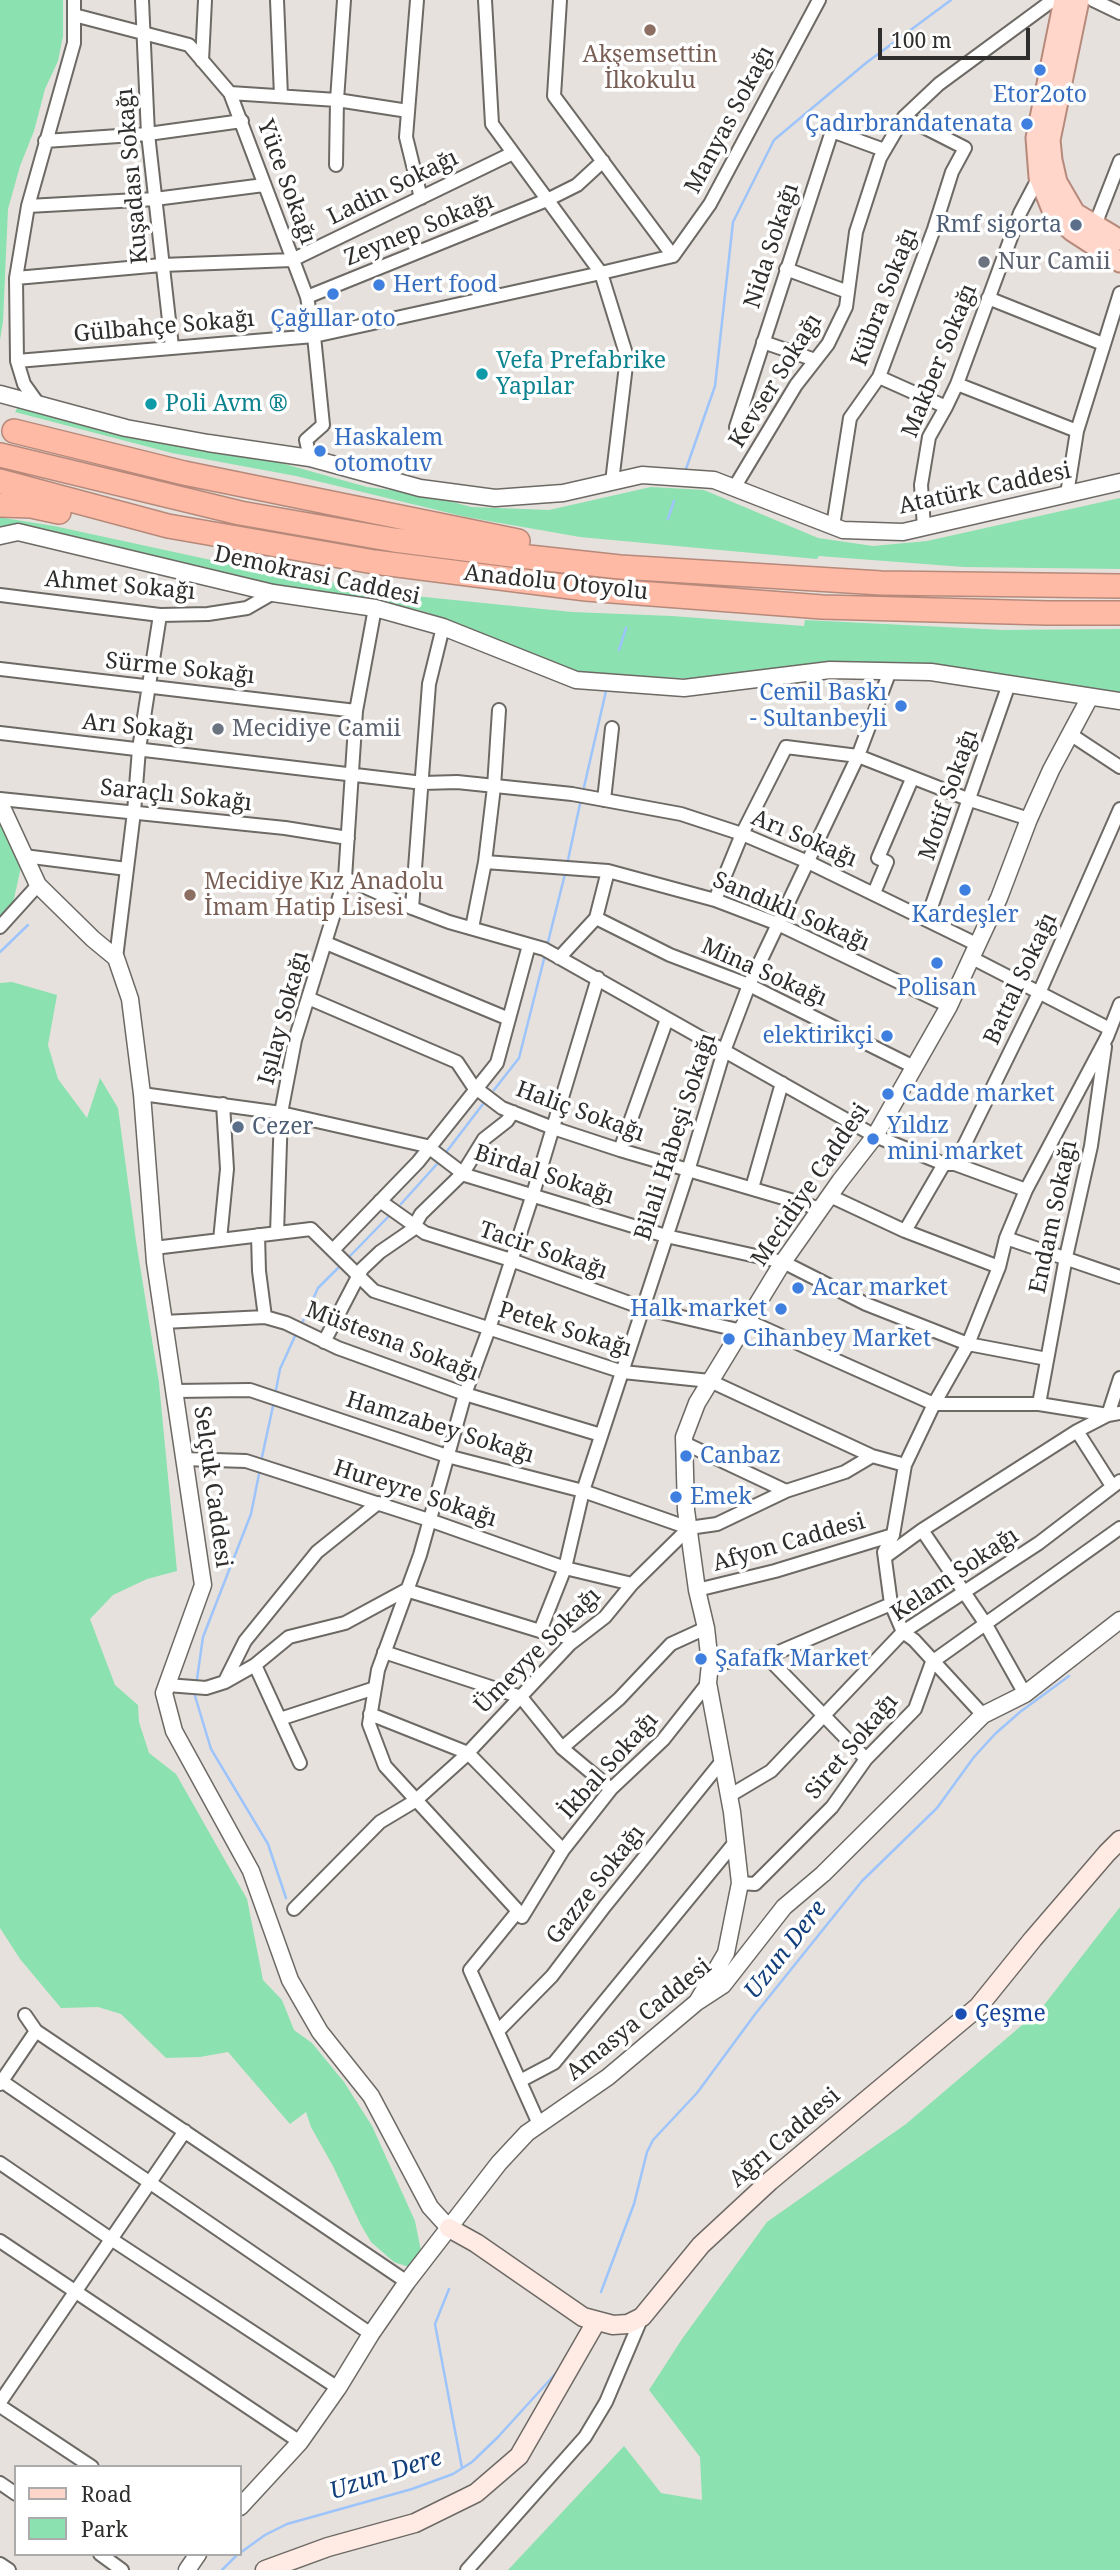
<!DOCTYPE html>
<meta charset="utf-8">
<style>
body{margin:0}
#map{position:relative;width:1120px;height:2570px;overflow:hidden;background:#e6e1dc;font-family:"Noto Serif",serif}
canvas{display:block}
.legend{position:absolute;left:14px;top:2465px;width:228px;height:91px;box-sizing:border-box;background:#fff;border:2px solid #acabab;margin:0;padding:9px 12px;list-style:none;font-size:21px;color:#2f2e2c}
.legend li{display:flex;align-items:center;gap:14px;height:35px}
.legend b{width:35px;border:2px solid #acabab}
.scale{position:absolute;left:878px;top:28px;width:152px;height:32px;box-sizing:border-box;border:4px solid #2f2e2c;border-top:0;padding-left:9px;font-size:21px;line-height:24px;white-space:nowrap;color:#2f2e2c;-webkit-text-stroke:5px #fff;paint-order:stroke}
</style>
<div id="map">
<canvas width="1120" height="2570"></canvas>
<ul class="legend">
<li><b style="height:9px;background:#ffd6c9"></b>Road</li>
<li><b style="height:19px;background:#8be1af"></b>Park</li>
</ul>
<div class="scale">100 m</div>
</div>
<script>
const ctx = document.querySelector('canvas').getContext('2d');
ctx.lineJoin = 'round';
function fill(path, color) { ctx.fillStyle = color; ctx.fill(path, 'evenodd'); }
const poly = rows => new Path2D(rows.map(r => 'M' + r).join(''));
function trace(path, color, width, dash) { ctx.strokeStyle = color; ctx.lineWidth = width; ctx.lineCap = dash ? 'butt' : 'round'; ctx.setLineDash(dash || []); ctx.stroke(path); }
function drawText(font, color, halo, rows, align = 'center') {
  ctx.font = font + ' "Noto Serif",serif'; ctx.lineWidth = 7; ctx.setLineDash([]); ctx.textBaseline = 'middle'; ctx.strokeStyle = halo; ctx.fillStyle = color; for (const [text, x, y, turn = 0] of rows) {
    ctx.save(); ctx.translate(x, y); ctx.rotate((+turn || 0) * Math.PI / 180); ctx.textAlign = isNaN(turn) ? turn : align; if (halo) ctx.strokeText(text, 0, 0); ctx.fillText(text, 0, 0); ctx.restore();
  }
}
fill(poly([
 [0,0,63,0,63,36,58,61,45,89,34,131,20,166,8,209,3,321,0,340],
 [19,405,112,428,281,463,367,487,423,494,471,507,549,510,651,487,704,490,818,538,873,546,927,541,1120,498,1120,569,964,567,819,556,817,559,580,537,466,517,296,476,172,453,15,412],
 [0,515,4,518,54,526,211,560,395,594,572,612,672,616,804,626,805,620,1003,630,1120,629,1120,692,919,665,701,679,577,673,478,637,429,613,380,600,255,584,0,529],
 [0,822,21,867,13,903,0,916],
 [12,982,57,995,48,1045,58,1079,87,1118,100,1078,118,1108,136,1241,159,1383,177,1571,147,1579,113,1595,90,1619,115,1685,138,1705,139,1722,149,1753,176,1774,247,1899,263,1980,282,2000,294,2030,312,2043,344,2082,372,2126,415,2221,421,2251,409,2267,394,2262,371,2242,361,2225,333,2166,311,2127,306,2112,290,2124,228,2052,200,2057,166,2058,121,2014,98,2007,61,2008,20,1959,0,1928,0,983],
 [1120,1907,1120,2570,508,2570,624,2446,661,2493,702,2500,700,2457,649,2390,682,2339,767,2222,906,2124,1041,2009]
]), '#8be1af');
trace(poly([
 [686,469,715,386,733,222,774,140,866,63,951,0],
 [668,519,674,501],
 [619,650,626,628],
 [584,787,606,691],
 [568,860,580,804],
 [548,942,565,874],
 [0,952,28,925],
 [494,1090,519,1058,544,959],
 [447,1151,483,1104],
 [401,1204,437,1164],
 [350,1256,389,1216],
 [303,1321,318,1288,338,1268],
 [276,1390,280,1369,295,1336],
 [262,1457,273,1406],
 [197,1679,203,1637,251,1514,259,1474],
 [195,1696,211,1749,268,1844,286,1898],
 [449,2289,435,2324,462,2468],
 [601,2292,634,2204,647,2152,653,2140,697,2093,756,2013,862,1881,937,1808,974,1757,995,1734,1020,1712,1069,1676],
 [240,2553,265,2535,287,2524,412,2489,453,2474,472,2462,498,2437,557,2372],
 [222,2570,238,2554]
]), '#9dc4fb', 2.5);
const minor = poly([
 [142,0,148,134,172,347],
 [277,0,281,96],
 [417,0,406,137,421,198],
 [560,0,554,96,673,256,601,273,627,357,612,482],
 [1093,0,1120,13],
 [74,15,189,45,230,93,307,297,314,336,323,425,306,440,310,458],
 [202,61,205,0],
 [230,93,337,100,408,111],
 [45,141,148,134,242,121],
 [336,165,337,100,344,0],
 [28,206,155,199,264,185],
 [1095,225,1120,161],
 [673,256,710,204,819,0],
 [786,269,848,292],
 [16,278,162,265,292,260,513,153],
 [307,297,547,200,577,185,603,161],
 [988,298,1103,344],
 [763,342,815,360],
 [17,361,314,336,601,273,492,124,485,0],
 [879,377,946,407],
 [957,384,1077,431],
 [39,405,24,384,17,361,16,278,28,206,74,43,74,0],
 [736,427,832,131,884,150],
 [734,488,796,385,828,344,846,307,856,232,880,158,904,117,939,84,1053,0],
 [1067,494,1077,431,1120,293],
 [833,526,850,418,879,377,934,229,952,172,965,148,904,117],
 [924,527,921,485,929,437,946,407,957,384,1020,213,1039,177],
 [0,595,160,615,208,614,247,608,273,593],
 [0,669,356,711],
 [0,733,423,783,457,782,572,794,681,814,742,834,808,862,976,944],
 [1070,734,1120,767],
 [0,799,285,828,348,838],
 [604,800,612,728],
 [24,856,127,869],
 [485,862,608,871,715,900,778,924,949,1006],
 [345,878,412,908,449,922,544,949,875,1136,944,1164,955,1164,1026,1190],
 [874,893,887,862,878,858,912,779],
 [715,900,742,834,786,747,858,756,970,800,1029,819],
 [412,908,429,684,443,627],
 [596,918,670,955,749,985,914,1067],
 [927,919,1009,684],
 [0,927,38,885],
 [472,928,485,862,494,787,499,710],
 [326,943,509,1019],
 [116,958,134,812,139,749,160,615],
 [559,958,596,918,608,871],
 [972,958,1110,1029],
 [308,998,457,1062,473,1086,502,1108,553,1128,620,1150,821,1209],
 [142,1094,281,1113,427,1146,465,1175,666,1236,783,1262,866,1304,968,1344,1047,1359],
 [620,1150,667,1019],
 [955,1164,1039,993,1120,809],
 [752,1188,782,1083],
 [830,1196,905,1231,999,1267],
 [380,1201,425,1233,511,1260,643,1308,742,1331],
 [905,1231,944,1164],
 [277,1233,281,1113,295,1040,345,878,356,711,375,608],
 [258,1235,259,1271,265,1317],
 [1006,1238,1120,1277],
 [220,1240,227,1169,223,1104],
 [154,1248,311,1229,374,1291,623,1372,710,1381,872,1456,905,1465],
 [333,1250,418,1162,497,1063,529,945],
 [748,1321,934,1404,1039,1404,1108,1415,1120,1378],
 [163,1322,265,1317,286,1323,338,1348,465,1394,601,1435],
 [324,1342,362,1269,380,1252,412,1230,421,1214,463,1173,484,1139,507,1121,513,1112],
 [175,1391,250,1390,447,1456,583,1491,689,1528,717,1524,786,1491,845,1472,872,1456],
 [1039,1404,1066,1257,1091,1146,1105,1047],
 [1077,1431,1112,1486],
 [684,1443,786,1491],
 [183,1459,246,1461,429,1520,565,1568,632,1584],
 [922,1530,985,1623,1025,1694],
 [885,1557,922,1530,1077,1431,1108,1415,1120,1413],
 [697,1590,775,1571,893,1535],
 [540,1631,565,1568,583,1491,688,1171,724,1051,749,985,858,756,890,671],
 [384,1652,521,1697,562,1748,611,1789],
 [767,1657,866,1759],
 [710,1664,767,1657,891,1604],
 [255,1665,300,1763],
 [225,1681,245,1641,317,1552,378,1503],
 [167,1685,206,1688,225,1682,255,1665,289,1637,345,1623,406,1590,540,1631,575,1639],
 [370,1714,468,1753,563,1850],
 [983,1715,914,1640,903,1632,891,1604,884,1552,893,1535,905,1465,934,1404,968,1344,999,1267,1006,1238,1026,1190,1107,1037,1120,1004],
 [280,1719,375,1688],
 [562,1748,619,1699,671,1644,706,1628],
 [729,1796,771,1771,903,1632,1039,1543,1120,1481],
 [740,1883,755,1884,832,1807,866,1759,915,1709,932,1662,1120,1528],
 [294,1909,380,1822,415,1801,464,1757,570,1644,605,1617,632,1584,689,1528],
 [518,1911,385,1766,369,1724,378,1670,420,1555,465,1394,489,1329,533,1194,598,978],
 [25,2015,36,2031,407,2282],
 [498,2031,552,1976,605,1906,722,1761],
 [0,2080,371,2334],
 [520,2081,554,2063,736,1841],
 [0,2084,36,2031],
 [539,2124,470,1970,518,1911,522,1917,563,1850,611,1789,663,1740,708,1683],
 [0,2163,111,2239,338,2388],
 [0,2241,300,2442],
 [0,2402,185,2131],
 [0,2406,92,2467],
 [0,2483,16,2494],
 [100,2554,122,2570],
 [0,2564,9,2570],
 [467,2570,585,2437,606,2402,642,2317]
]);
const tertiary = poly([
 [0,394,126,428,208,443,310,458,420,488,495,498,563,493,642,475,714,480,843,530,903,532,1120,482],
 [0,536,18,532,273,593,375,608,443,627,576,680,684,688,830,670,931,672,1120,701],
 [0,803,38,885,93,939,116,958,130,999,142,1094,155,1262,203,1585,164,1693,174,1731,251,1871,290,1980,320,2032,371,2096,430,2207,449,2228],
 [697,2002,726,1953,740,1883,732,1812,708,1683,710,1664,706,1628,697,1590,686,1510,684,1437,697,1403,783,1262,840,1181,875,1136,949,1006,999,898,1029,819,1051,770,1090,697],
 [240,2507,300,2442,338,2388,371,2334,407,2282,499,2163,527,2133,608,2077,697,2002,723,1985,784,1907,823,1874,983,1715,1025,1694,1120,1620],
 [187,2570,198,2554]
]);
const secondary = poly([
 [449,2228,476,2243,583,2317,613,2325,628,2324,642,2317,701,2245,770,2181,978,2007,1033,1939,1107,1853,1120,1840],
 [265,2570,328,2547,415,2523,476,2493,519,2456,596,2322]
]);
const primary = poly([
 [1064,0,1036,138,1039,177,1054,215,1072,231,1120,262],
 [1079,0,1050,140,1052,160,1057,182,1075,213,1120,240]
]);
const motorway = poly([
 [14,431,184,473,518,541],
 [0,455,240,513,394,540,519,556,620,567,881,583,1120,586],
 [0,481,168,526,374,562,586,589,822,607,1047,613,1120,613],
 [0,505,31,506,59,512]
]);
trace(minor, '#6d6964', 16);
trace(tertiary, '#6d6964', 19);
trace(secondary, '#6d6964', 21);
trace(primary, '#b6897b', 23);
trace(motorway, '#b6897b', 26);
trace(minor, '#fff', 12);
trace(tertiary, '#fff', 16);
trace(secondary, '#ffeae4', 18);
trace(primary, '#ffd6c9', 19);
trace(motorway, '#ffbaa5', 23);
for (const [x, y, r, color] of [
 [650,30,7,"#8d6e63"],
 [1040,70,7,"#3f7fe0"],
 [1027,124,7,"#3f7fe0"],
 [1076,225,7,"#5c6f8a"],
 [984,262,7,"#6b7280"],
 [379,285,7,"#3f7fe0"],
 [333,294,7,"#3f7fe0"],
 [482,374,7,"#0f9aa8"],
 [151,404,7,"#0f9aa8"],
 [320,451,7,"#3f7fe0"],
 [901,706,7,"#3f7fe0"],
 [218,729,7,"#6b7280"],
 [965,890,7,"#3f7fe0"],
 [190,895,7,"#8d6e63"],
 [937,963,7,"#3f7fe0"],
 [887,1036,7,"#3f7fe0"],
 [888,1094,7,"#3f7fe0"],
 [238,1127,7,"#5c6f8a"],
 [873,1139,7,"#3f7fe0"],
 [798,1288,7,"#3f7fe0"],
 [781,1309,7,"#3f7fe0"],
 [729,1339,7,"#3f7fe0"],
 [686,1456,7,"#3f7fe0"],
 [676,1497,7,"#3f7fe0"],
 [701,1659,7,"#3f7fe0"],
 [961,2014,7,"#1a4fb4"]
]) { const dot = new Path2D(); dot.arc(x, y, r, 0, 2 * Math.PI); ctx.fillStyle = color; ctx.fill(dot); trace(dot, '#fff', 2.5); }
drawText('23px', '#785e54', '#fff', [
 ["Akşemsettin",650,55],
 ["İlkokulu",650,81],
 ["Mecidiye Kız Anadolu",204,882,"left"],
 ["İmam Hatip Lisesi",204,908,"left"]
]);
drawText('23px', '#366cbe', '#fff', [
 ["Etor2oto",1040,95,"center"],
 ["Çadırbrandatenata",1013,124,"right"],
 ["Hert food",393,285],
 ["Çağıllar oto",333,319,"center"],
 ["Haskalem",334,438],
 ["otomotıv",334,464],
 ["Cemil Baskı",887,693,"right"],
 ["- Sultanbeyli",887,719,"right"],
 ["Kardeşler",965,915,"center"],
 ["Polisan",937,988,"center"],
 ["elektirikçi",873,1036,"right"],
 ["Cadde market",902,1094],
 ["Yıldız",887,1126],
 ["mini market",887,1152],
 ["Acar market",812,1288],
 ["Halk market",767,1309,"right"],
 ["Cihanbey Market",743,1339],
 ["Canbaz",700,1456],
 ["Emek",690,1497],
 ["Şafafk Market",715,1659]
], 'left');
drawText('23px', '#2f2e2c', '#fff', [
 ["Manyas Sokağı",730,120,-62],
 ["Kuşadası Sokağı",133,176,-95],
 ["Yüce Sokağı",286,182,70],
 ["Ladin Sokağı",393,188,-26],
 ["Zeynep Sokağı",419,230,-22],
 ["Nida Sokağı",772,246,-72],
 ["Kübra Sokağı",885,297,-69],
 ["Gülbahçe Sokağı",164,327,-5],
 ["Makber Sokağı",940,361,-68],
 ["Kevser Sokağı",776,381,-58],
 ["Atatürk Caddesi",985,489,-12],
 ["Demokrasi Caddesi",317,576,12],
 ["Anadolu Otoyolu",556,583,6],
 ["Ahmet Sokağı",120,586,5],
 ["Sürme Sokağı",180,669,6],
 ["Arı Sokağı",138,728,6],
 ["Motif Sokağı",949,795,-71],
 ["Saraçlı Sokağı",176,796,6],
 ["Arı Sokağı",804,839,23],
 ["Sandıklı Sokağı",791,912,23],
 ["Mina Sokağı",764,973,24],
 ["Battal Sokağı",1021,979,-65],
 ["Işılay Sokağı",284,1018,-75],
 ["Haliç Sokağı",580,1112,20],
 ["Bilali Habeşi Sokağı",676,1137,-72],
 ["Birdal Sokağı",544,1175,18],
 ["Mecidiye Caddesi",811,1185,-56],
 ["Endam Sokağı",1054,1217,-78],
 ["Tacir Sokağı",543,1251,19],
 ["Petek Sokağı",565,1330,17],
 ["Müstesna Sokağı",392,1342,21],
 ["Hamzabey Sokağı",440,1428,17],
 ["Selçuk Caddesi",212,1487,82],
 ["Hureyre Sokağı",415,1494,18],
 ["Afyon Caddesi",789,1543,-16],
 ["Kelam Sokağı",955,1575,-34],
 ["Ümeyye Sokağı",538,1651,-45],
 ["Siret Sokağı",852,1747,-50],
 ["İkbal Sokağı",609,1766,-48],
 ["Gazze Sokağı",596,1885,-52],
 ["Amasya Caddesi",639,2020,-39],
 ["Ağrı Caddesi",785,2138,-41]
]);
drawText('23px', '#4e5e75', '#fff', [
 ["Rmf sigorta",1062,225],
 ["Cezer",252,1127,"left"]
], 'right');
drawText('23px', '#5b616d', '#fff', [
 ["Nur Camii",998,262],
 ["Mecidiye Camii",232,729]
], 'left');
drawText('23px', '#0d838f', '#fff', [
 ["Vefa Prefabrike",496,361],
 ["Yapılar",496,387],
 ["Poli Avm ®",165,404]
], 'left');
drawText('23px', '#164399', '#fff', [
 ["Çeşme",975,2014]
], 'left');
drawText('italic 24px', '#123f7b', '#fff', [
 ["Uzun Dere",786,1950,-52],
 ["Uzun Dere",386,2475,-18]
]);
</script>
